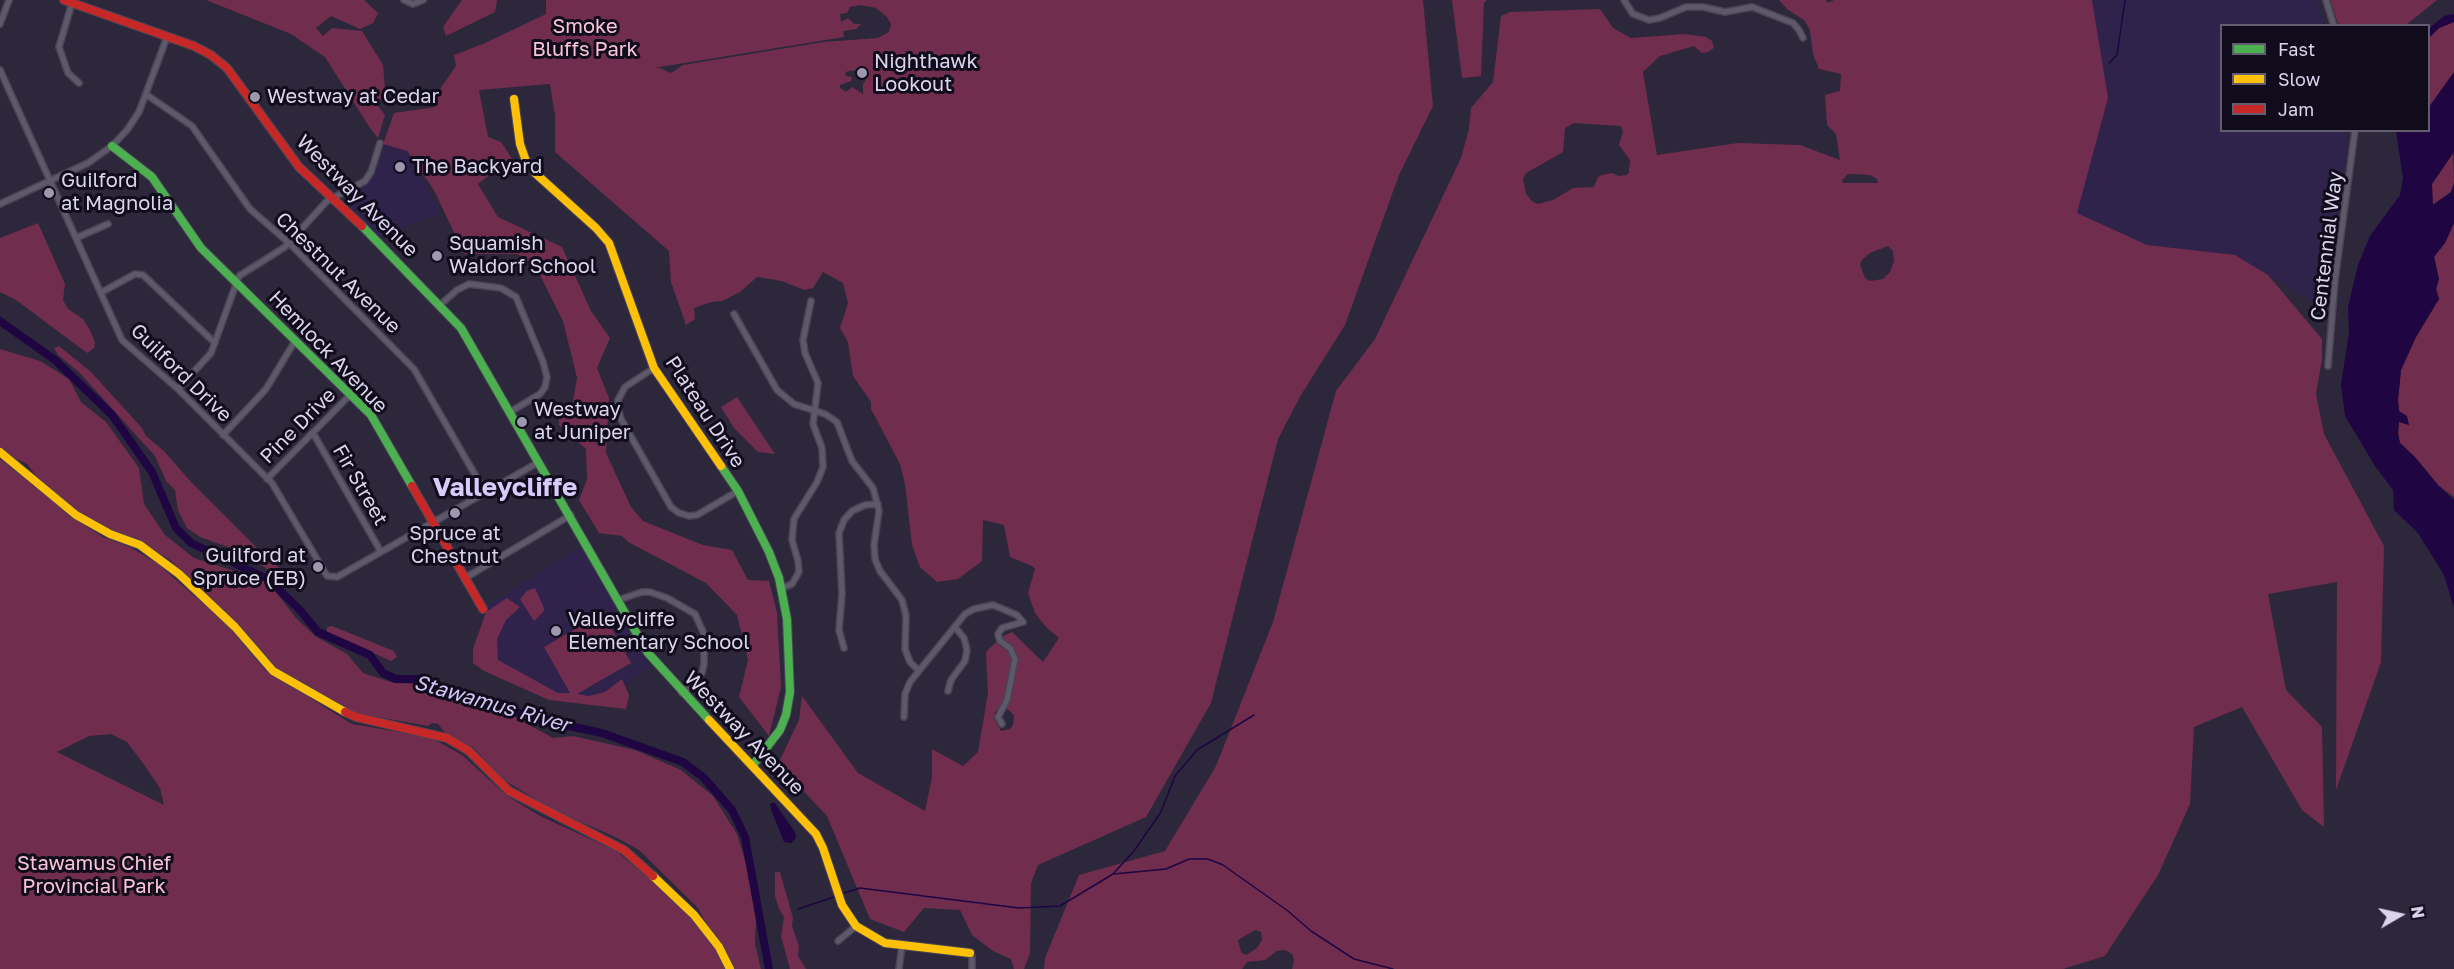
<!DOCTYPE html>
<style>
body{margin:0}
#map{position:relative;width:2454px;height:969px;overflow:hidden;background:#2c273b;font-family:"Golos Text",sans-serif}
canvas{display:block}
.legend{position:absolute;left:2220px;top:24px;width:210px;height:108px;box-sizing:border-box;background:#100c1c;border:2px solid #615c70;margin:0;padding:8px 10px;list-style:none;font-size:18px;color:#dad5ed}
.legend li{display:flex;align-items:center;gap:12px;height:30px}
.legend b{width:30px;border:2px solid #615c70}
.north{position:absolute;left:2370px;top:885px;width:60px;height:60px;-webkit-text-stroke:4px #100c1c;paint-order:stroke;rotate:81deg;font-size:16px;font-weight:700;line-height:24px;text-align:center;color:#dad5ed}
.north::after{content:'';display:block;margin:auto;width:21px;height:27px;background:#dad5ed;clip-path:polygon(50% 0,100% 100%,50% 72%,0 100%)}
</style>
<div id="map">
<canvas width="2454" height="969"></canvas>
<ul class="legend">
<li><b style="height:8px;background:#4caf50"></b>Fast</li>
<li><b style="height:8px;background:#ffc107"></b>Slow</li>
<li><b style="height:8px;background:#c62828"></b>Jam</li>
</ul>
<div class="north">N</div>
</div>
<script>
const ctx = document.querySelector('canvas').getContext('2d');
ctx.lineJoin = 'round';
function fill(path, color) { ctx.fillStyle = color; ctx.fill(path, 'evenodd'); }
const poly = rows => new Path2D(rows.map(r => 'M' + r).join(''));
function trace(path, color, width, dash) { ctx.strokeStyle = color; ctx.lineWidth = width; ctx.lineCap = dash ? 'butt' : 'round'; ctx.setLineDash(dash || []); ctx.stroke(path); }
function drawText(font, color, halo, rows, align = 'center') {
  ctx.font = font + ' "Golos Text",sans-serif'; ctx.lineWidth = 6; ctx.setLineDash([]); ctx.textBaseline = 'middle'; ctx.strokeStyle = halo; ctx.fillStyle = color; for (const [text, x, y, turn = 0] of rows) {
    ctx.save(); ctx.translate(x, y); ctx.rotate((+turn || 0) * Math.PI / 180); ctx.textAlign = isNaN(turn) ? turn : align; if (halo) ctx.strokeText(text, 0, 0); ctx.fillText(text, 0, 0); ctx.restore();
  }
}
fill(poly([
 [2092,0,2317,0,2325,25,2222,26,2222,130,2346,131,2347,148,2327,304,2321,306,2235,255,2147,245,2077,213,2108,98],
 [383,144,407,151,424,180,440,214,400,228,380,239,345,200,374,173],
 [580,547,650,666,620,691,609,708,515,679,478,657,487,606]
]), '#2f234b');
fill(poly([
 [206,0,364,0,378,13,373,23,360,29,331,16,316,28,323,36,332,28,362,31,383,65,385,88,378,106,385,115,378,138,370,128,325,57,291,34],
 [462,0,497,0,495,12,446,36,443,27],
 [546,0,1423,0,1433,106,1399,175,1345,325,1301,395,1278,439,1211,703,1146,817,1038,865,1031,883,1030,953,1024,969,1014,969,1011,959,993,951,972,935,960,910,924,908,904,932,870,919,827,816,778,764,799,720,802,696,858,773,925,811,932,777,932,749,963,766,978,752,988,693,986,652,996,642,1012,655,1013,662,1004,704,995,712,994,719,1001,731,1010,729,1013,725,1014,715,1005,707,1018,659,1013,647,1001,637,1012,632,1043,662,1059,638,1046,627,1035,613,1028,593,1035,569,1032,566,1010,557,1004,525,983,520,982,561,958,579,937,582,920,567,912,545,905,484,900,464,871,409,871,402,853,376,848,342,840,328,848,303,843,283,823,272,813,288,804,290,782,281,757,277,740,292,722,301,711,302,694,308,695,319,686,325,671,282,669,251,555,152,555,116,550,84,479,90,488,137,501,142,517,166,504,173,491,174,478,184,498,217,562,247,591,311,610,338,597,368,609,398,606,453,631,507,643,521,703,545,732,550,748,580,769,581,777,613,781,687,769,736,739,697,748,660,737,615,706,583,628,542,622,536,599,533,579,500,587,479,586,449,559,425,559,417,573,402,577,378,563,321,537,269,518,254,464,254,434,190,407,151,383,144,394,113,435,107,436,95,456,66,454,55,485,43,546,14],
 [860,5,876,8,887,17,891,24,889,32,878,38,823,42,683,65,671,73,660,68,654,68,844,37,843,31,856,29,861,24,854,24,848,18,841,22,840,14,847,13,850,7],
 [862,69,867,70,869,75,863,84,863,94,852,87,846,92,840,88,840,85,851,81,852,77,846,76,845,72],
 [1452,0,1487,0,1484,3,1481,76,1462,78],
 [1779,0,1826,0,1828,3,1834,0,2092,0,2108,98,2077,213,2147,245,2235,255,2268,275,2322,339,2322,359,2316,394,2324,434,2384,546,2381,662,2336,790,2337,582,2268,594,2286,690,2322,727,2324,827,2302,810,2242,707,2194,727,2190,804,2158,875,2105,956,2063,969,1292,969,1294,960,1292,954,1285,950,1277,951,1265,960,1247,962,1242,969,1044,969,1045,958,1079,875,1165,851,1216,766,1273,622,1336,391,1375,339,1461,158,1469,129,1471,108,1493,82,1501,16,1510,12,1600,9,1613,28,1631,38,1684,34,1706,37,1712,41,1714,48,1708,52,1702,53,1694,46,1660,56,1643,72,1657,155,1738,143,1800,145,1840,160,1836,134,1827,125,1825,95,1840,91,1841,74,1819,69,1813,54,1810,30,1804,20,1788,10],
 [1574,123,1620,126,1623,131,1619,145,1630,160,1629,172,1627,175,1619,176,1612,173,1602,175,1598,177,1594,187,1573,188,1553,200,1538,204,1533,202,1526,194,1523,179,1526,173,1563,152,1565,128],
 [1848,174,1870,175,1877,179,1878,183,1843,183,1842,180],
 [1888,246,1893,251,1894,261,1890,272,1883,279,1870,281,1865,278,1860,265,1862,260,1870,253],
 [1255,930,1261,932,1262,940,1257,948,1246,955,1241,952,1238,940],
 [2330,0,2437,0,2406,25,2339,26],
 [2454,22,2454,72,2429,107,2429,38,2439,28],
 [2453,152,2454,183,2451,192,2432,205,2432,184],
 [38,223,65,284,63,300,68,309,83,319,90,330,95,343,94,348,87,353,16,300,0,292,0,238],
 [2454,223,2454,497,2438,485,2415,457,2400,443,2398,433,2399,422,2409,425,2399,411,2398,400,2401,370,2416,337,2439,299,2436,289,2439,279,2434,256,2445,243],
 [59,346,91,372,142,428,146,436,164,451,191,482,269,560,283,570,295,583,294,589,245,553,200,537,187,528,178,510,175,490,166,481,155,456,79,372,58,355,54,348],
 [0,349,40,361,69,379,81,402,106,422,139,468,144,504,165,535,194,558,268,582,296,618,315,636,347,654,363,673,394,683,424,684,473,699,491,712,506,712,553,738,573,736,635,750,681,770,713,796,737,834,746,864,756,919,755,944,761,969,734,969,697,907,639,850,615,837,552,809,504,780,473,747,447,735,438,724,432,723,428,726,360,714,339,706,275,667,223,610,170,560,143,543,112,532,78,513,50,493,27,464,8,455,0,447],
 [737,397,775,454,758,452,734,428,721,407],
 [0,459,75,519,103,537,130,547,158,564,226,624,265,670,352,724,430,737,462,755,506,795,538,815,616,851,667,893,693,918,715,947,725,969,0,969],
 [111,734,127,742,142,762,160,788,164,805,57,752,89,736],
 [535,588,544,608,544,611,534,621,520,599,527,591],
 [507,598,520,607,506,620,497,639,498,660,558,693,570,693,544,647,603,613,631,663,577,694,589,696,605,692,622,679,629,695,626,709,549,700,484,671,473,663,473,649,486,612],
 [332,626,394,651,397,657,391,661,327,632,327,627],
 [775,872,780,872,793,918,792,926,799,946,798,956,806,969,790,969,781,936,784,917,779,909,775,896]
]), '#712d4e');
fill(poly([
 [2454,14,2454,22,2439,28,2429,38,2429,30,2432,26,2444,16],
 [2454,72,2454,152,2432,184,2433,205,2451,192,2454,183,2454,223,2445,243,2434,257,2439,279,2436,289,2439,299,2416,337,2401,370,2398,400,2399,411,2407,416,2409,425,2399,422,2398,433,2400,443,2415,457,2438,485,2454,500,2454,608,2444,575,2418,533,2394,510,2393,490,2375,466,2345,416,2341,384,2349,333,2348,307,2358,265,2370,236,2400,195,2403,178,2396,131,2428,130,2429,107],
 [774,802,795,832,796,838,791,843,784,842,772,812,770,804]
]), '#1f0542');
trace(poly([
 [2109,63,2117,55,2125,0],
 [1114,874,1166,869,1189,859,1208,859,1223,865,1288,911,1311,931,1354,959,1393,969],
 [841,894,860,888,1019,908,1060,906,1113,874,1134,851,1161,812,1175,776,1197,750,1254,715],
 [798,909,837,896]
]), '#1f0542', 1.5);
trace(poly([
 [0,321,55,360,112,415,152,472,176,528,191,543,268,579,300,610,318,632,370,655,383,673,396,679,419,679,465,695,472,695,483,701,540,720,602,733,683,762,704,778,732,810,745,837,769,969]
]), '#1f0542', 8);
const street = poly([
 [404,0,413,4,423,0],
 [1624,0,1633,14,1649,20,1660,18,1686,7,1703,7,1725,12,1752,7,1793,23,1799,30,1803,38],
 [2326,0,2334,26],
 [72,3,59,47,68,73,79,83],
 [0,24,9,0],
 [0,70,122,340,178,389,272,483,327,576,337,577,539,462],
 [147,95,192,126,250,209,289,243,414,369,485,492],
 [0,204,88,163,112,146,127,130,139,112,167,37],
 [76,238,108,224],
 [102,292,135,274,143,275,215,343],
 [440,305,457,290,469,284,501,288,516,297,543,362,547,377,545,387,540,394,510,412],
 [734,314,777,390,794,404,825,414,837,422,852,461,873,488,879,511,874,545,875,559,880,571,902,600,906,616,905,649,910,662,918,670],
 [2328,366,2335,280,2355,130],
 [654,368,625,387,618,400,618,409,621,419,671,507,679,513,689,516,697,515,738,491],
 [178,389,211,353,239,276,285,247,327,201,365,181,371,172,380,143],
 [313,433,381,552],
 [223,435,266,389,295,341],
 [267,479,350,395],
 [465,578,571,515],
 [782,588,792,584,799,572,798,561,792,540,794,519,817,482,823,467,822,448,813,424,818,383,805,353,803,340,811,301],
 [618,600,642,592,650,592,667,598,695,614,704,634,704,664,702,673,682,693],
 [844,648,839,630,842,594,839,533,844,520,852,511,865,505,878,504],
 [948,691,951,680,965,661,967,650,964,638,955,627],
 [904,717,905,694,910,682,965,614,974,609,993,605,1017,615,1023,622],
 [1002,724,998,717,1007,700,1015,659,1010,648,1000,641,998,634,1002,628,1023,622],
 [838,941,856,926],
 [970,953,972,957,972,969],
 [899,969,902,945]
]);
const fast = poly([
 [112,146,152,177,201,248,371,415,412,486],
 [362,226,461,328,648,653,709,720],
 [721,466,738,491,769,552,779,578,787,619,790,692,786,715,780,730,753,765]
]);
const slow = poly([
 [514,99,520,144,526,161,535,173,596,228,609,243,654,368,721,466],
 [0,452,76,515,110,534,140,545,179,574,235,627,273,671,345,712],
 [709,720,816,834,823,848,842,905,856,926,885,943,970,953],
 [653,876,694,915,719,947,730,969]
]);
const jam = poly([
 [64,0,194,46,211,55,227,68,299,167,362,226],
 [412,486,483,609],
 [345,712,356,717,447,738,469,751,509,791,624,850,653,876]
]);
trace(street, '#494456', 8);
trace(fast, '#494456', 10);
trace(slow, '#494456', 10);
trace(jam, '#494456', 10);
trace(street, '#5d5968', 5);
trace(fast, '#4caf50', 8);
trace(slow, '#ffc107', 8);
trace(jam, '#c62828', 8);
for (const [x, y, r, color] of [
 [862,73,6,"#9d98af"],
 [255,97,6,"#9d98af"],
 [400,167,6,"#9d98af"],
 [49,193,6,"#9d98af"],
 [437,256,6,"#9d98af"],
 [522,422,6,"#9d98af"],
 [455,513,6,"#9d98af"],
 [318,567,6,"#9d98af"],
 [556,631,6,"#9d98af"]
]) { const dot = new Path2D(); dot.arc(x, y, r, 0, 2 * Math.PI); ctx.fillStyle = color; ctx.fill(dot); trace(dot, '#100c1c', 2); }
drawText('20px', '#fac3d7', '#100c1c', [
 ["Smoke",585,27],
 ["Bluffs Park",585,50],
 ["Stawamus Chief",94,864],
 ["Provincial Park",94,887]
]);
drawText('20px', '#dad5ed', '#100c1c', [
 ["Nighthawk",874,62],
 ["Lookout",874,85],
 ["Westway at Cedar",267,97],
 ["The Backyard",412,167],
 ["Guilford",61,181],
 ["at Magnolia",61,204],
 ["Squamish",449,244],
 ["Waldorf School",449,267],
 ["Westway",534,410],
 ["at Juniper",534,433],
 ["Spruce at",455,534,"center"],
 ["Chestnut",455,557,"center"],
 ["Guilford at",306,556,"right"],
 ["Spruce (EB)",306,579,"right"],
 ["Valleycliffe",568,620],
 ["Elementary School",568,643]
], 'left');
drawText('20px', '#dad5ed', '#100c1c', [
 ["Westway Avenue",357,196,45],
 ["Centennial Way",2327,246,-83],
 ["Chestnut Avenue",338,273,44],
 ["Hemlock Avenue",328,352,46],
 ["Guilford Drive",181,373,44],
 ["Plateau Drive",705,412,57],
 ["Pine Drive",298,426,-45],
 ["Fir Street",360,485,60],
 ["Westway Avenue",744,733,46]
]);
drawText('italic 21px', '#d1c6f6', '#100c1c', [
 ["Stawamus River",492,704,16]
]);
drawText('bold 26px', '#d6ccfc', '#100c1c', [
 ["Valleycliffe",505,488]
]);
</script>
